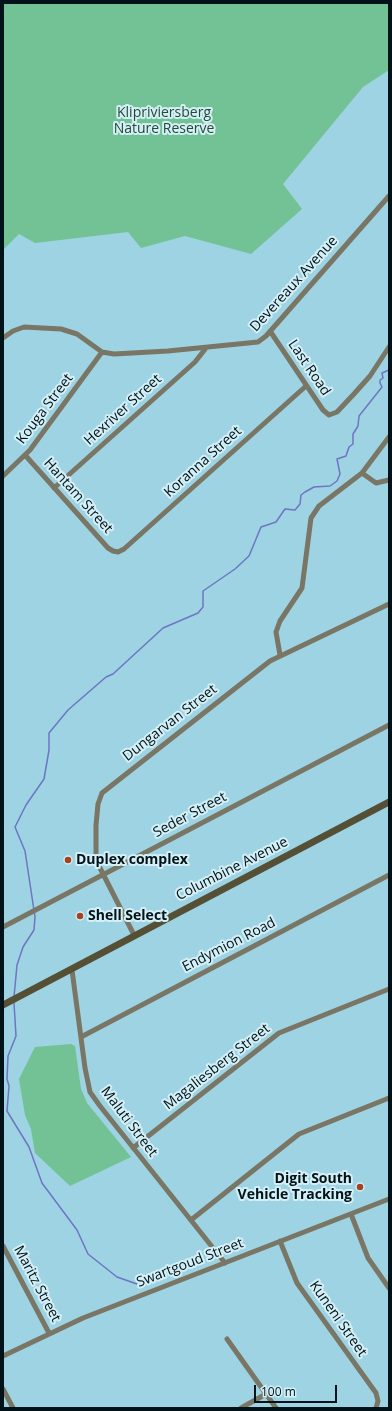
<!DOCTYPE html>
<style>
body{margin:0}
#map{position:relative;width:392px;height:1411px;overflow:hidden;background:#9dd3e2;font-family:"Open Sans",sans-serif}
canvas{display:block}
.frame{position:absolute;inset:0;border:4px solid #011218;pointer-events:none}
.scale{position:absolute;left:254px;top:1385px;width:83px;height:18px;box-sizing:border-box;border:2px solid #011218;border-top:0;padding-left:5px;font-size:12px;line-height:14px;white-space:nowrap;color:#011218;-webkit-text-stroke:3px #d4eff6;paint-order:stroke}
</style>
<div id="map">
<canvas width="392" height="1411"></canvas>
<div class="frame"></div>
<div class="scale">100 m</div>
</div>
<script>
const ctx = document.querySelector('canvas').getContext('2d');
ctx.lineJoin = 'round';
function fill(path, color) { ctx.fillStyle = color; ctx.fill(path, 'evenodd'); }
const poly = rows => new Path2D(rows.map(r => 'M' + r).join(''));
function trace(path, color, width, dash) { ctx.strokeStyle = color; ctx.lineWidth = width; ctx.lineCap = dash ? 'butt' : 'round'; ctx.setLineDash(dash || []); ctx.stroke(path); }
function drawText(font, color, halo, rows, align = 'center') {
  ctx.font = font + ' "Open Sans",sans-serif'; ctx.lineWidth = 4; ctx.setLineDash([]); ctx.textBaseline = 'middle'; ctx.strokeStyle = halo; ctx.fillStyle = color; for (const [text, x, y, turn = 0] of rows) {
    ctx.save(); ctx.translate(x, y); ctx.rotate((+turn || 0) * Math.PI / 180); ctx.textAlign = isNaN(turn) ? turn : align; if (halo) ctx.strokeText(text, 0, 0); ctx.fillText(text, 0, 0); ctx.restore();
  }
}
fill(poly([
 [3,3,389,3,389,70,363,87,283,184,302,209,251,254,185,236,141,248,128,232,35,243,19,234,3,250],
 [71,1044,75,1046,81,1089,87,1103,131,1157,70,1186,35,1153,31,1129,25,1115,19,1079,35,1047]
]), '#72c295');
trace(poly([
 [14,997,17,965,23,947,34,930,35,917,25,851,15,827,26,805,44,779,49,750,49,733,68,710,106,677,113,674,163,628,198,613,203,607,203,591,235,569,249,556,261,527,276,522,285,509,295,510,300,504,301,495,305,492,314,487,330,486,337,481,340,474,337,459,346,456,349,447,353,444,353,434,358,426,359,416,382,387,380,383,380,380,383,378,382,373,389,370],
 [14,1003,16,1036,8,1056,7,1079,9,1086,7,1111,29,1147,42,1183,77,1230,88,1254,117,1277,137,1284]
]), '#6e75c3', 1.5);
trace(poly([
 [270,331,323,410,329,415,337,412,353,395,370,376,389,347],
 [3,338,13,331,24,327,61,329,77,334,102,352,114,354,168,351,258,342,266,336,389,196],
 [25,455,108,548,113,551,118,552,124,549,306,386],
 [362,473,376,483,389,480],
 [3,476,30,450,102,352],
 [54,488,195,362,206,348],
 [280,655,276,632,280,621,302,588,311,518,319,506,362,473,389,437],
 [3,927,389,725],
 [134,935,96,860,96,825,98,804,102,793,270,661,389,604],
 [72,970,85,1068,90,1092,100,1106,225,1263],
 [81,1037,389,875],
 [133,1148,279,1033,389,989],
 [351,1214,368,1258,389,1288],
 [191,1220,299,1134,389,1098],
 [280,1241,297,1283,376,1393,378,1401,376,1408],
 [3,1246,49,1333],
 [227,1339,276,1408],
 [3,1356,83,1318,389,1199],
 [3,1389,13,1408],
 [241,1408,266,1394]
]), '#7a7665', 5);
trace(poly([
 [3,1005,389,802]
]), '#554f36', 7);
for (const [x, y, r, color] of [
 [68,860,4,"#a7401e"],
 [80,916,4,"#a7401e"],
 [360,1187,4,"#a7401e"]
]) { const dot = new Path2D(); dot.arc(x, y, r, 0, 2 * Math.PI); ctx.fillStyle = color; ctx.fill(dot); trace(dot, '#d4eff6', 1.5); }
drawText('14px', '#224a34', '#d4eff6', [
 ["Klipriviersberg",164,113],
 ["Nature Reserve",164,129]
]);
drawText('14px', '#011218', '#d4eff6', [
 ["Devereaux Avenue",294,284,-48],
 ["Last Road",309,368,56],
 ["Kouga Street",45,409,-53],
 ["Hexriver Street",123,410,-42],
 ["Koranna Street",203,462,-42],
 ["Hantam Street",78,496,48],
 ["Dungarvan Street",170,723,-38],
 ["Seder Street",190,815,-28],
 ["Columbine Avenue",232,869,-27],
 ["Endymion Road",229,945,-27],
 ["Magaliesberg Street",217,1067,-38],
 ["Maluti Street",129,1122,53],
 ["Swartgoud Street",190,1263,-21],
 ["Maritz Street",37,1284,62],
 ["Kuneni Street",338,1319,55]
]);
drawText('bold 14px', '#011218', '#d4eff6', [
 ["Duplex complex",76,860],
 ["Shell Select",88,916],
 ["Digit South",352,1179,"right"],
 ["Vehicle Tracking",352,1195,"right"]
], 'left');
</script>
